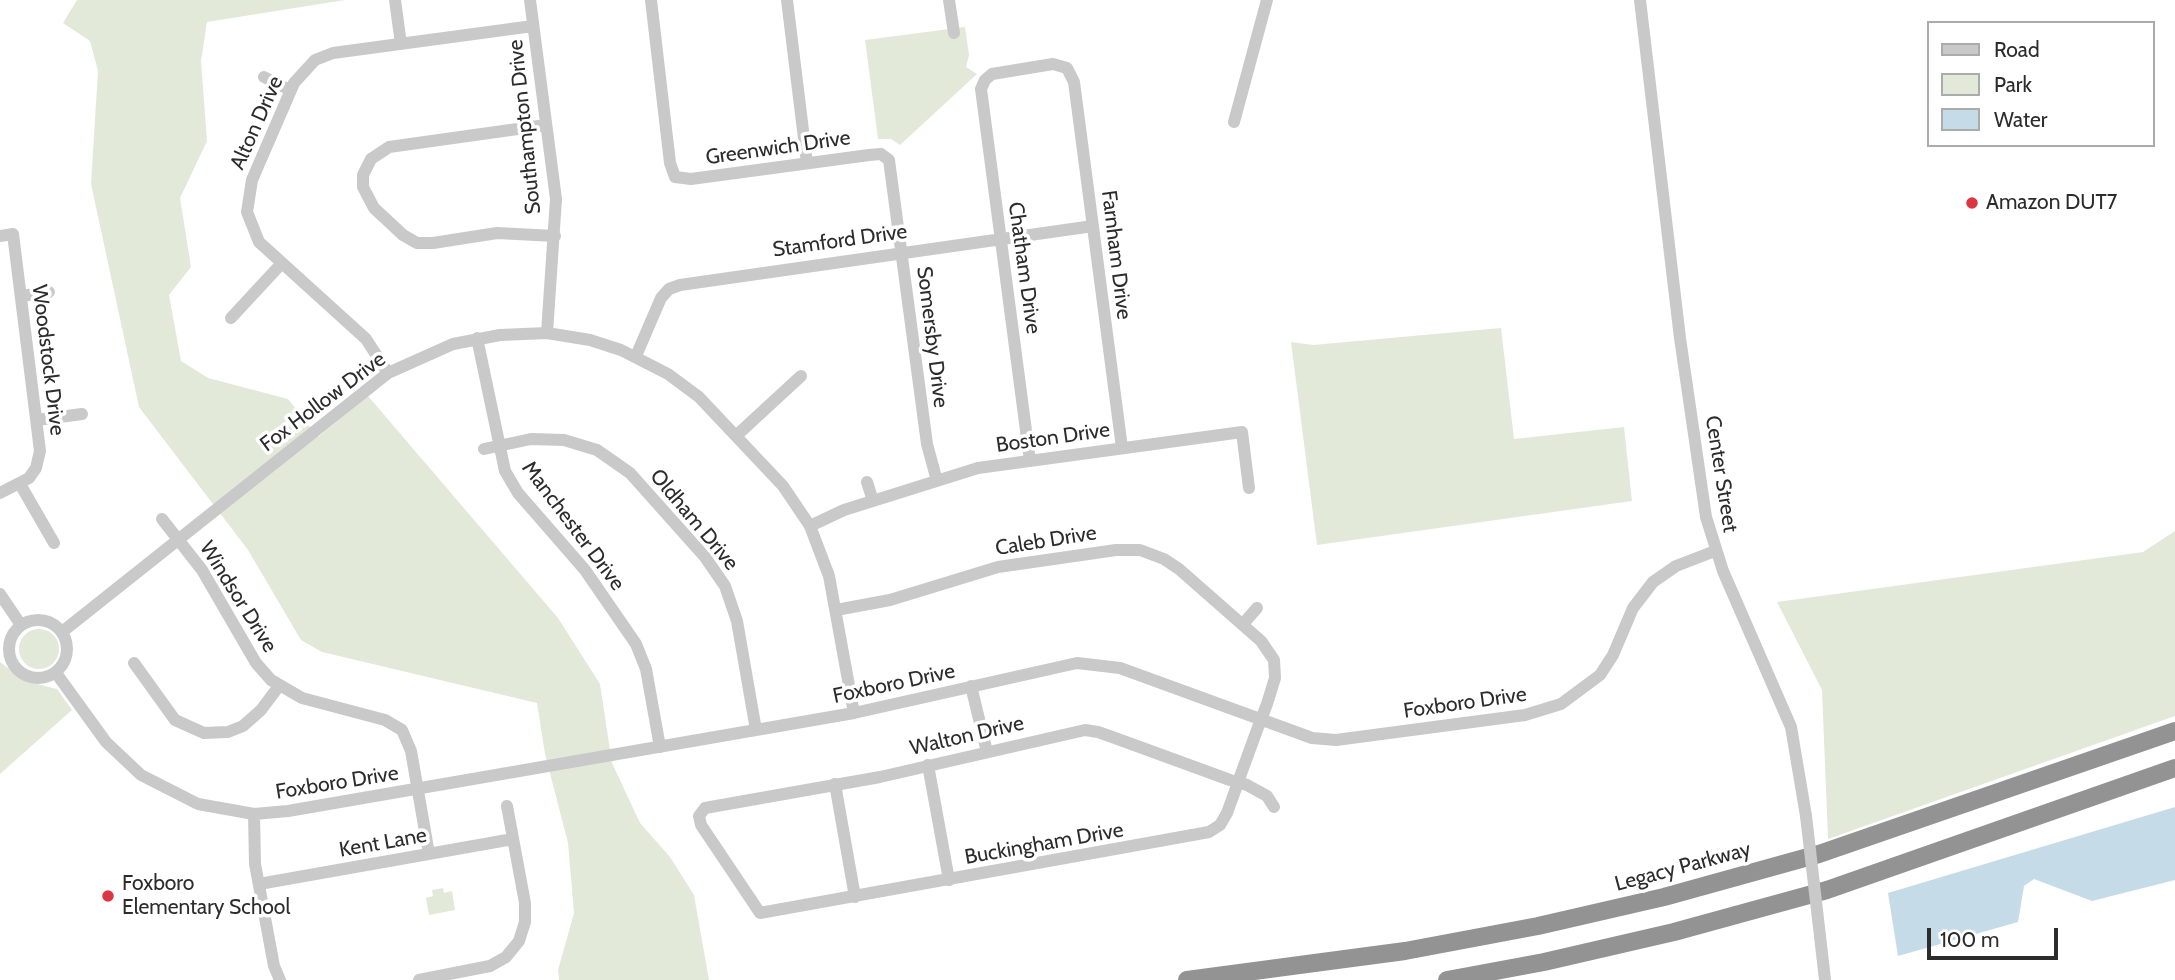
<!DOCTYPE html>
<style>
body{margin:0}
#map{position:relative;width:2175px;height:980px;overflow:hidden;background:#fff;font-family:Cabin,sans-serif}
canvas{display:block}
.legend{position:absolute;left:1927px;top:21px;width:228px;height:126px;box-sizing:border-box;background:#fff;border:2px solid #ababab;margin:0;padding:9px 12px;list-style:none;font-size:21px;color:#2c2c2c}
.legend li{display:flex;align-items:center;gap:14px;height:35px}
.legend b{width:35px;border:2px solid #ababab}
.scale{position:absolute;left:1927px;top:928px;width:131px;height:32px;box-sizing:border-box;border:4px solid #2c2c2c;border-top:0;padding-left:9px;font-size:21px;line-height:24px;white-space:nowrap;color:#2c2c2c;-webkit-text-stroke:5px #fff;paint-order:stroke}
</style>
<div id="map">
<canvas width="2175" height="980"></canvas>
<ul class="legend">
<li><b style="height:9px;background:#c9c9c9"></b>Road</li>
<li><b style="height:19px;background:#e2e9d9"></b>Park</li>
<li><b style="height:19px;background:#c6dbe8"></b>Water</li>
</ul>
<div class="scale">100 m</div>
</div>
<script>
const ctx = document.querySelector('canvas').getContext('2d');
ctx.lineJoin = 'round';
function fill(path, color) { ctx.fillStyle = color; ctx.fill(path, 'evenodd'); }
const poly = rows => new Path2D(rows.map(r => 'M' + r).join(''));
function trace(path, color, width, dash) { ctx.strokeStyle = color; ctx.lineWidth = width; ctx.lineCap = dash ? 'butt' : 'round'; ctx.setLineDash(dash || []); ctx.stroke(path); }
function drawText(font, color, halo, rows, align = 'center') {
  ctx.font = font + ' Cabin,sans-serif'; ctx.lineWidth = 7; ctx.setLineDash([]); ctx.textBaseline = 'middle'; ctx.strokeStyle = halo; ctx.fillStyle = color; for (const [text, x, y, turn = 0] of rows) {
    ctx.save(); ctx.translate(x, y); ctx.rotate((+turn || 0) * Math.PI / 180); ctx.textAlign = isNaN(turn) ? turn : align; if (halo) ctx.strokeText(text, 0, 0); ctx.fillText(text, 0, 0); ctx.restore();
  }
}
fill(poly([
 [77,0,345,0,207,22,201,61,207,141,180,198,191,267,169,295,181,361,208,378,288,399,318,437,368,396,558,618,600,684,612,763,640,823,670,857,694,895,709,980,559,980,558,970,574,913,568,843,545,754,537,703,322,652,301,640,248,550,139,407,91,184,98,71,90,41,63,23],
 [965,27,969,55,966,67,977,74,900,145,891,139,878,139,865,40],
 [1501,328,1514,439,1624,427,1632,501,1317,545,1291,342,1313,345],
 [2175,531,2175,716,1828,839,1822,690,1777,602,2143,552],
 '19 649a20 20 0 1 1 40 0a20 20 0 1 1-40 0Z',
 [0,662,25,681,57,689,72,710,0,774],
 [443,888,444,893,452,891,455,910,429,915,426,898,433,896,432,890]
]), '#e2e9d9');
fill(poly([
 [2175,807,2175,880,2092,901,2034,879,2024,886,2018,922,1898,956,1888,893]
]), '#c6dbe8');
trace(poly([
 [395,0,401,44],
 [530,0,556,199,547,333],
 [651,0,670,163,675,177,691,179,869,155,881,154,889,160,927,444,937,481],
 [787,0,807,163],
 [949,0,954,33],
 [1640,0,1680,338,1706,517,1723,571,1791,727,1806,816],
 [264,77,290,90],
 [1234,122,1267,0],
 [546,125,389,147,371,159,363,175,363,187,374,208,403,235,417,243,433,243,497,233,555,236],
 [0,236,13,234,40,451,36,468,29,478,0,493],
 [21,296,49,292],
 [231,318,282,263],
 [477,338,505,471,518,493,585,570,636,644,646,669,660,747],
 [636,356,661,298,669,289,680,285,1093,226],
 [388,373,366,339,259,242,247,212,252,180,294,83,315,60,333,53,533,26],
 [37,420,82,414],
 [737,435,801,376],
 [484,449,531,439,564,440,597,450,630,473,705,557,725,586,737,621,756,730],
 [1030,461,981,89,985,80,992,74,1053,64,1067,68,1074,82,1122,448],
 [867,482,873,501],
 [20,484,54,543],
 [162,519,202,570,256,663,271,680,302,698,385,720,402,730,411,751,429,854],
 [810,526,844,510,978,468,1242,432,1249,488],
 [0,594,21,625],
 [836,610,890,600,998,567,1116,550,1140,550,1164,559,1179,569,1261,641,1274,660,1275,678,1267,704,1257,730,1238,782,1235,791,1227,813,1220,825,1209,832,760,913,701,825,699,816,705,808,880,777,1085,730,1098,732,1115,738,1230,780,1238,782,1247,785,1267,796,1274,807],
 '9 649a29 29 0 1 1 58 0a29 29 0 1 1-58 0Z',
 [1243,624,1257,608],
 [62,632,388,373,453,344,500,335,547,333,590,340,621,350,668,374,699,397,783,486,810,526,829,576,854,713],
 [134,663,175,720,204,733,228,732,243,726,261,710,279,686],
 [56,673,106,742,141,775,198,804,254,814,288,811,854,713,1077,663,1120,668,1312,738,1336,740,1525,715,1561,704,1600,675,1613,655,1633,608,1653,582,1676,566,1715,551],
 [971,686,987,752],
 [928,765,949,880],
 [835,784,855,897],
 [254,814,255,864,274,966,280,980],
 [259,884,513,839],
 [1820,936,1825,980],
 [419,980,490,966,506,957,519,941,525,922,525,903,507,806]
]), '#c9c9c9', 12);
trace(poly([
 [1187,980,1405,951,1538,926,1664,897,1819,854,2175,731],
 [1447,980,1544,962,1674,932,1827,890,2175,768]
]), '#939393', 18);
trace(poly([
 [1806,816,1820,936]
]), '#c9c9c9', 12);
for (const [x, y, r, color] of [
 [1972,203,7,"#db3642"],
 [108,896,7,"#db3642"]
]) { const dot = new Path2D(); dot.arc(x, y, r, 0, 2 * Math.PI); ctx.fillStyle = color; ctx.fill(dot); trace(dot, '#fff', 2.5); }
drawText('21px', '#2c2c2c', '#fff', [
 ["Alton Drive",257,123,-66],
 ["Southampton Drive",525,127,-96],
 ["Greenwich Drive",778,148,-8],
 ["Stamford Drive",840,241,-8],
 ["Farnham Drive",1116,255,83],
 ["Chatham Drive",1024,268,82],
 ["Somersby Drive",932,337,83],
 ["Woodstock Drive",48,360,83],
 ["Fox Hollow Drive",323,402,-37],
 ["Boston Drive",1053,438,-8],
 ["Center Street",1721,474,81],
 ["Oldham Drive",694,520,50],
 ["Manchester Drive",573,526,53],
 ["Caleb Drive",1046,541,-9],
 ["Windsor Drive",238,597,58],
 ["Foxboro Drive",894,684,-12],
 ["Foxboro Drive",1465,703,-8],
 ["Walton Drive",967,736,-13],
 ["Foxboro Drive",337,783,-9],
 ["Kent Lane",383,843,-10],
 ["Buckingham Drive",1044,844,-10],
 ["Legacy Parkway",1683,867,-15]
]);
drawText('21px', '#2c2c2c', '#fff', [
 ["Amazon DUT7",1986,203],
 ["Foxboro",122,884],
 ["Elementary School",122,908]
], 'left');
</script>
